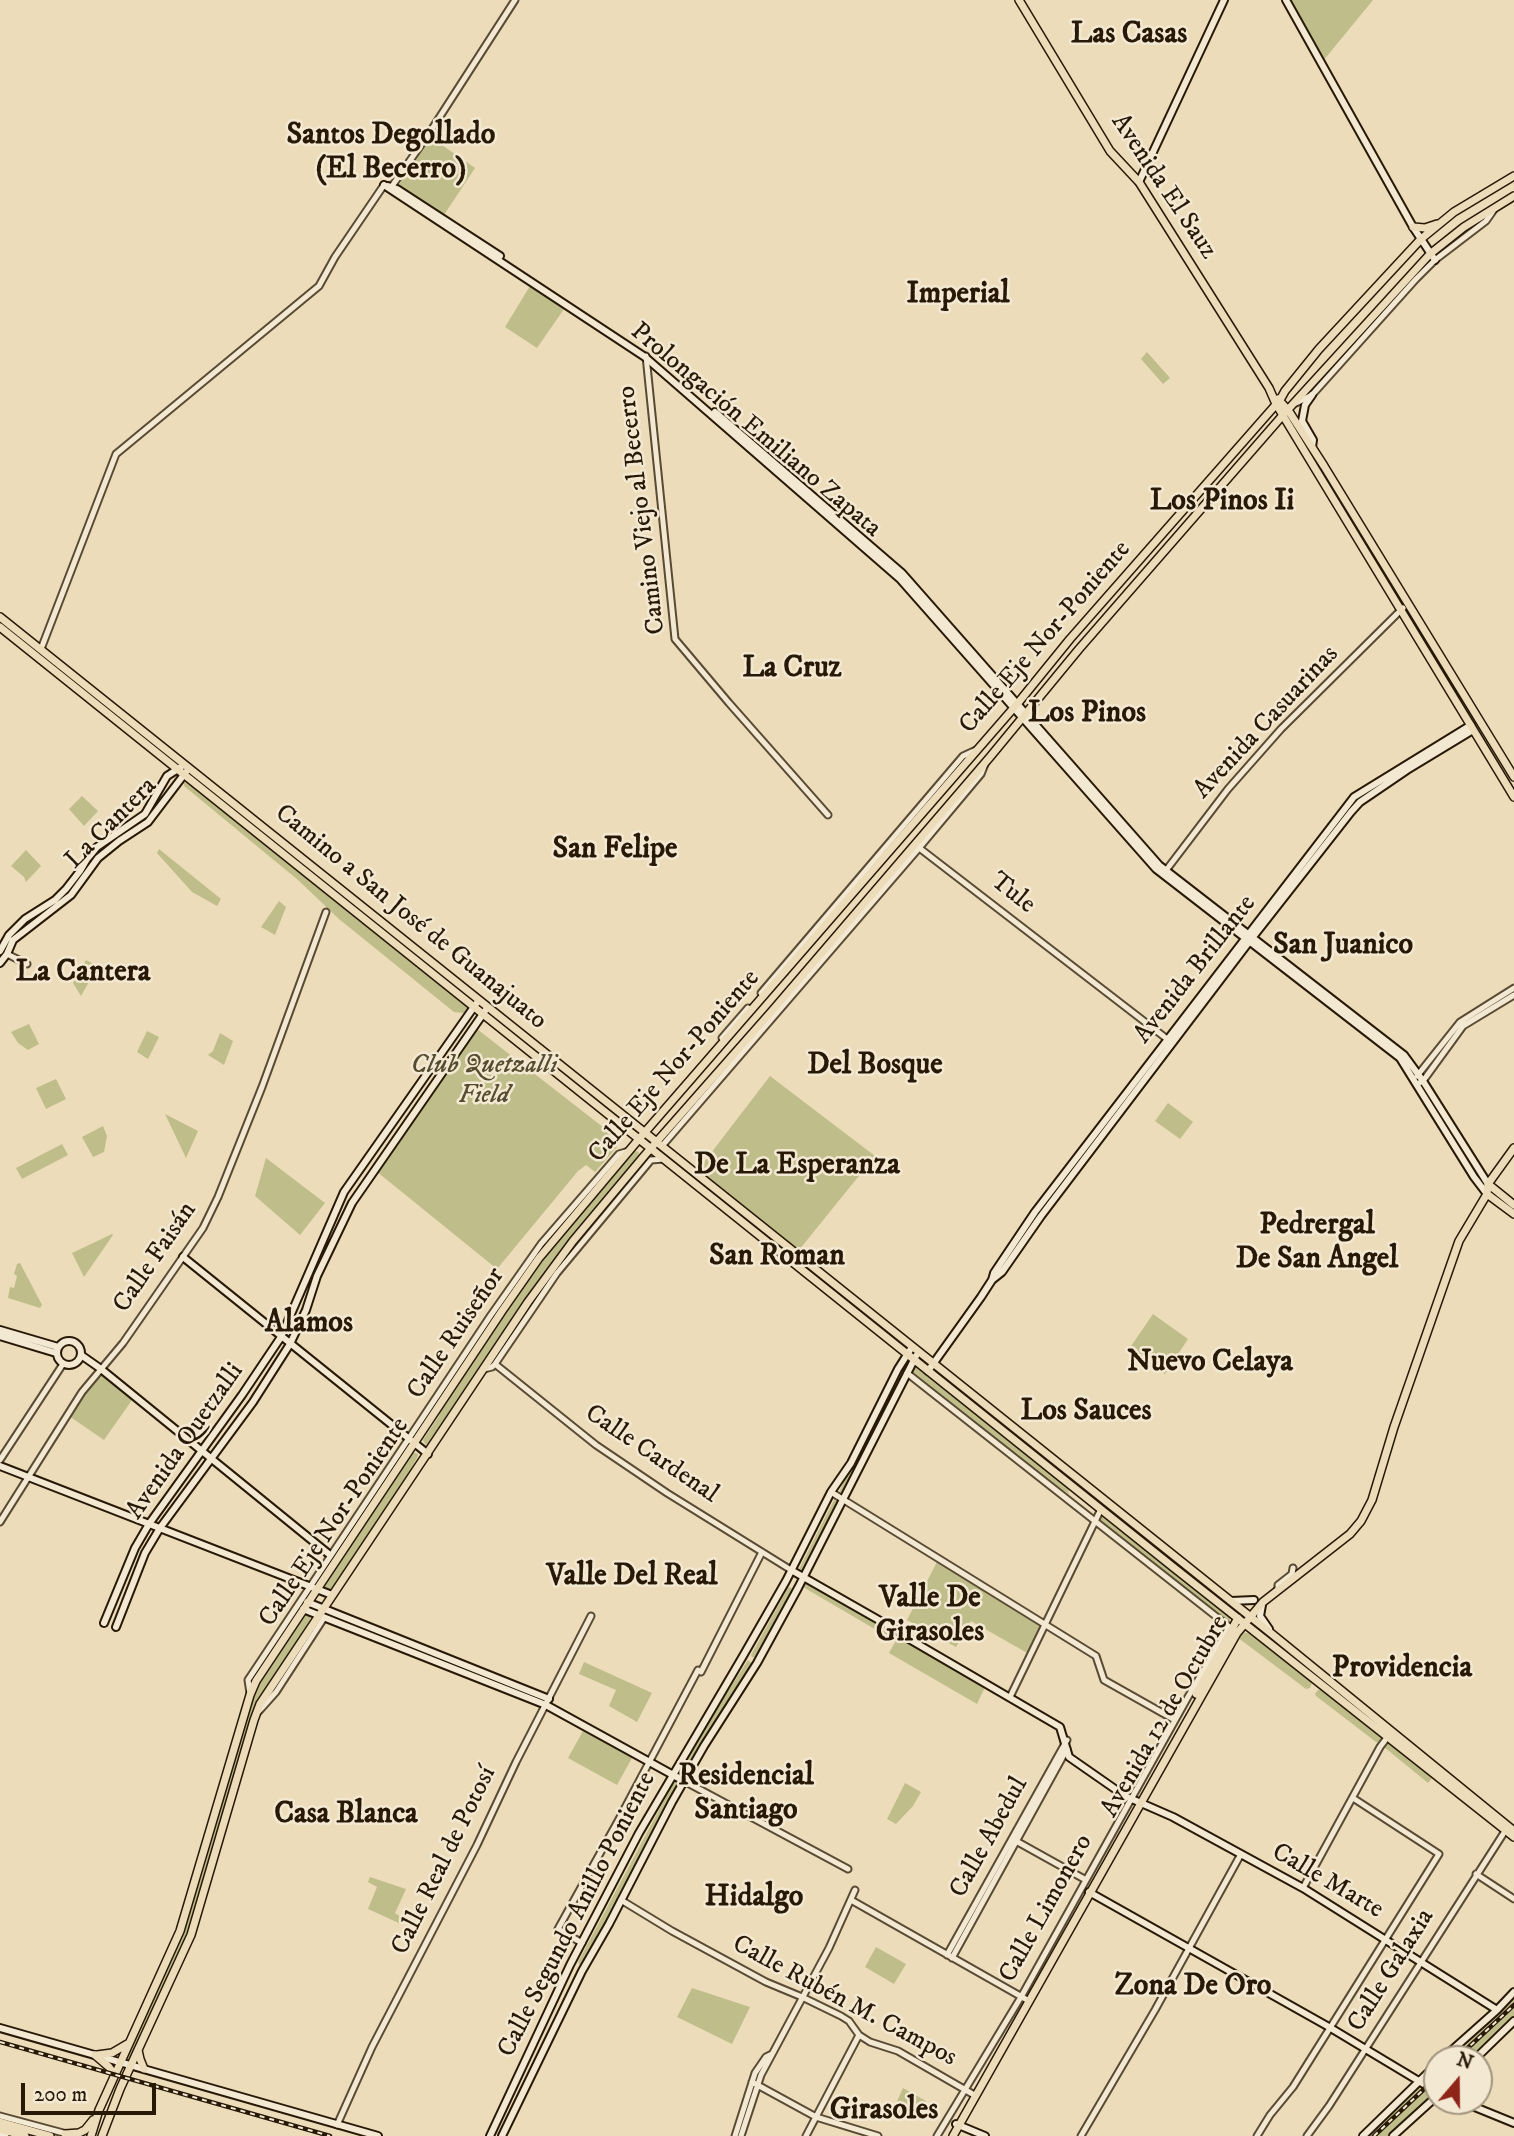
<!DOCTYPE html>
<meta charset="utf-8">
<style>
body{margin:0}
#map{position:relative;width:1514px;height:2136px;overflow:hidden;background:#ecdcb9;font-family:"IM FELL DW Pica",serif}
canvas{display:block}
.north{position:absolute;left:1423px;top:2045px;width:70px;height:70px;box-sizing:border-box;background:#f3e8d2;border:2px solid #a29581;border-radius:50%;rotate:20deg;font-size:19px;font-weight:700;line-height:28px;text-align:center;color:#281907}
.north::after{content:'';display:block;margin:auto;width:24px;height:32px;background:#8f2418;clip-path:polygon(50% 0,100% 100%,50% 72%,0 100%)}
.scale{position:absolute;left:21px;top:2083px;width:135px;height:32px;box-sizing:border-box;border:4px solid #281907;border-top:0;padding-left:9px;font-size:21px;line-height:24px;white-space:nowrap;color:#281907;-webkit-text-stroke:5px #f3e8d2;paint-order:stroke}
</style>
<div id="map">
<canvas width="1514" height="2136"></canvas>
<div class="north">N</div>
<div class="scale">200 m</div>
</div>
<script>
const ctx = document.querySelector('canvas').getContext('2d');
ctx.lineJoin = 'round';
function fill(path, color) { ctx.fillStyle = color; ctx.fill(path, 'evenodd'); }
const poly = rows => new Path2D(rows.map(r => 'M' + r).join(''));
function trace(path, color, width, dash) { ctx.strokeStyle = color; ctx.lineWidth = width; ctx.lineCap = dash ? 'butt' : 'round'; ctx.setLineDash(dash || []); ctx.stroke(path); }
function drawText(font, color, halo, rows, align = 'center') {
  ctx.font = font + ' "IM FELL DW Pica",serif'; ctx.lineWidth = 5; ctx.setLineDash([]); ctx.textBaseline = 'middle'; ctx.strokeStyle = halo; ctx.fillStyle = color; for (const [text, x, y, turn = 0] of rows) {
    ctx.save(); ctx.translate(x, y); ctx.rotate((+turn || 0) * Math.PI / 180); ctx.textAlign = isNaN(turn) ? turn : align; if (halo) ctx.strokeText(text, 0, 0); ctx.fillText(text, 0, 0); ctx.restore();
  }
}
fill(poly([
 [1289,0,1373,0,1323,61],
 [429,136,475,168,444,215,399,185],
 [530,286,564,309,537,348,505,327],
 [1147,352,1170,378,1163,384,1141,359],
 [187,782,468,1007,467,1009,464,1013,454,1012,339,919,298,880,184,786,184,783],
 [82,796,98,811,84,826,69,809],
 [159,849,221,899,217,906,192,892,157,853],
 [26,850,41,866,26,882,24,877,11,866],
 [279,901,286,907,275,935,261,927],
 [86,960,98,966,81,996,73,983],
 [29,1024,39,1044,28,1050,18,1043,11,1032],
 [477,1029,608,1131,617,1147,595,1172,586,1165,578,1171,497,1269,376,1171],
 [147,1031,159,1037,148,1059,137,1052],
 [220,1033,233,1041,224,1065,208,1055,213,1051],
 [770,1076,875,1156,799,1250,698,1170],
 [56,1079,66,1099,46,1109,36,1088],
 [1168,1103,1193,1122,1180,1139,1155,1121],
 [165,1114,198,1131,186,1158],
 [103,1126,107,1136,104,1152,93,1157,82,1137],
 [62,1144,68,1155,22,1179,16,1168],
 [637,1151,639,1153,638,1156,544,1272,428,1446,425,1444,423,1440,439,1416,441,1408,535,1270,555,1243,619,1169,634,1152],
 [266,1158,325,1203,300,1235,255,1196],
 [112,1234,113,1235,84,1277,72,1253],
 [20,1263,41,1303,42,1305,40,1308,8,1298,10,1287,14,1288,17,1276,14,1274,17,1264],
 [1153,1314,1188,1339,1165,1374,1129,1349],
 [907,1358,911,1361,842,1496,839,1493,840,1490,901,1365],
 [917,1366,1068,1489,1069,1494,1036,1471,913,1372,913,1367],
 [100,1374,132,1400,104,1440,69,1416,83,1392],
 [412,1452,418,1454,417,1458,402,1484,330,1592,321,1588],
 [835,1498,838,1502,803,1571,802,1573,798,1571],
 [1101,1516,1231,1617,1230,1621,1228,1623,1098,1519],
 [938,1560,1044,1624,1029,1654,971,1621,956,1647,907,1620],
 [804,1580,890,1629,892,1635,889,1636,885,1635,803,1587],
 [790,1587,793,1590,756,1657,752,1657,751,1655,788,1588],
 [305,1614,310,1617,310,1620,258,1702,186,1939,130,2057,126,2061,183,1933,203,1872,252,1701,259,1685,280,1648,301,1616],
 [1243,1632,1251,1634,1312,1683,1310,1688,1306,1689,1237,1637,1239,1633],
 [898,1637,986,1685,977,1704,889,1653],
 [748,1660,752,1664,684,1773,679,1775,678,1774,678,1770],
 [584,1662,652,1693,637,1722,609,1706,616,1690,579,1674],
 [1318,1690,1321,1690,1381,1737,1381,1742,1376,1742,1316,1696,1315,1694],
 [583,1731,632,1758,617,1785,568,1758],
 [1384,1742,1389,1743,1432,1778,1428,1783,1384,1747],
 [675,1780,677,1781,677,1785,584,1966,581,1967,578,1962],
 [905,1783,921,1792,913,1806,896,1824,887,1819],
 [370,1877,406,1889,395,1913,404,1919,401,1924,368,1909,377,1887,368,1882],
 [876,1947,906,1964,894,1984,865,1967],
 [692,1988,750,2007,732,2044,677,2017],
 [1514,1996,1514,2018,1470,2059,1446,2059],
 [1419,2085,1436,2095,1391,2136,1369,2136],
 [903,2088,926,2101,916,2117,893,2110]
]), '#bfbe8a');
const tertiary = poly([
 [390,189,430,132,515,0],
 [646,356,675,639,729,703,828,815],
 [1296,403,1312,395,1416,279,1435,260,1486,221,1493,211],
 [41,649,116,454,319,286,335,257,384,185],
 [918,847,1171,1042],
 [1164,873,1228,789,1281,729,1403,608],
 [7,954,27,964],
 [761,993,963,756,976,750],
 [722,1038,748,1008],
 [1417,1076,1460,1022,1514,988],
 [1417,1084,1423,1081,1463,1026,1514,995],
 [662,1146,919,848,981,774,985,764],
 [495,1364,596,1445,667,1493,791,1570],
 [484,1369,492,1367,495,1364,557,1273,651,1160,664,1159],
 [907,1373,1232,1629],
 [0,1460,63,1364],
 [831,1492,1096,1656,1104,1680,1175,1720],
 [0,1522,82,1392,123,1343,203,1228,218,1197,262,1087,326,912],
 [1278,1590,1278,1585,1292,1574,1293,1568],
 [701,1672,762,1552],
 [250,1693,248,1680,491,1315,541,1244,619,1154,629,1151],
 [1010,1697,1101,1509],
 [259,1711,276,1692,324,1618],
 [684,1781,848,1869],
 [1016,1841,1086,1880],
 [1476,1874,1514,1899],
 [1303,1888,1380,1747,1389,1735],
 [621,1900,672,1931,766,1982,802,1997,841,2016,849,2021,859,2035,870,2042,898,2051,976,2096],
 [851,1900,1029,2001],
 [582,1943,558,1929,618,1821,698,1670],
 [947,1955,1067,1740],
 [952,1958,1067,1749],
 [752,2082,816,2117,878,2136],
 [0,2116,67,2134],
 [337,2125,372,2047,477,1845,516,1762,591,1616],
 [0,2134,6,2136],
 [735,2136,755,2073,766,2057,772,2054],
 [741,2136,761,2075,829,1948,855,1890],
 [806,2136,859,2035],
 [937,2136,1021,1997,1188,1697,1229,1627],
 [1081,2136,1155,2010,1241,1854],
 [1257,2136,1270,2115,1293,2087,1439,1854,1353,1798],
 [1307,2136,1329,2106,1507,1828]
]);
const secondary = poly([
 [1286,0,1413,227,1435,260],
 [1139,182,1224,0],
 [384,185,645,357,900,579,1156,869,1400,1058,1474,1177,1487,1194],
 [388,186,397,189,500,256],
 [1312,395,1305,405,1302,421,1313,440,1312,447],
 [715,412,902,573,1159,865,1404,1055,1423,1081,1488,1184],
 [0,951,9,935,25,919,55,900,66,889,80,871,87,859,97,847,145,814,167,776,181,767],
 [0,963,7,954,13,940,71,895,98,858,119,841,148,822,186,772],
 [183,1257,428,1454],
 [992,1280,1002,1272,1041,1216,1249,942,1351,812,1360,802,1407,770,1473,730],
 [0,1330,58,1347],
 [0,1336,56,1353],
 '57 1353a12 12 0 1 1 24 0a12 12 0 1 1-24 0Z',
 [81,1355,101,1369,330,1555],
 [928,1371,981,1297,992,1280,994,1273,1035,1212,1354,797,1471,725],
 [0,1466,332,1595],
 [791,1570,898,1631,909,1639,1060,1727,1069,1757,1125,1796,1173,1817,1303,1888,1497,2010],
 [1231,1601,1254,1600],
 [307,1602,549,1699],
 [1262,1605,1260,1616,1269,1629],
 [303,1609,546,1705,684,1781],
 [104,1623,135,1548,149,1524,242,1395,281,1337,344,1192,476,1004],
 [116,1627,145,1553,160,1528,253,1402,290,1344,306,1310,317,1276,352,1203,485,1011],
 [1089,1892,1329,2027,1437,2092],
 [0,2028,378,2136],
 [1442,2059,1497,2010,1514,1992],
 [1475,2059,1514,2021],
 [1460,2101,1514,2123],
 [956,2124,985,2136],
 [490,2136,570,1965,639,1833,743,1656,786,1581,831,1492,851,1463,898,1369,912,1347],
 [502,2136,582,1971,609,1924,672,1802,704,1746,757,1663,798,1588,916,1356],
 [1363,2136,1437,2064],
 [1393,2136,1437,2096]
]);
const primary = poly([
 [1019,0,1110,151,1139,182,1269,388,1276,404,1514,797],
 [1413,227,1425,228,1437,224],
 [1278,399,1288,410,1324,466,1514,777],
 [0,617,1272,1634,1514,1831],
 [0,627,1173,1567,1514,1837],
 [1488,1184,1514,1205],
 [1487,1194,1514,1214],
 [1196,1694,1238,1618],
 [138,2050,140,2059,144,2069],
 [95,2055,109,2067,115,2075],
 [97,2055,112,2053,129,2043],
 [65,2134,79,2133,85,2130,93,2120],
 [91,2136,99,2110,180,1931,250,1695,256,1681,502,1311,539,1258,639,1139,1018,703,1070,639,1280,400,1285,391,1319,349,1421,239,1454,212,1514,176],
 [102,2136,120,2089,191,1935,254,1720,260,1704,528,1302,573,1241,645,1155,772,1011,990,757,1079,649,1283,415,1430,254,1464,227,1514,196],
 [953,2136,1237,1633,1263,1602,1350,1534,1361,1521,1372,1500,1394,1427,1459,1241,1487,1194,1488,1184,1514,1148]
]);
const trunk = poly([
 [0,2122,50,2136],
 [0,2129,25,2136]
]);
trace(tertiary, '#594a34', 9);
trace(secondary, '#281907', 10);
trace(primary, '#281907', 10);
trace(trunk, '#281907', 10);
trace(tertiary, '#f3e8d2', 5);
trace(secondary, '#f3e8d2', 6);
trace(primary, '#ecdcb9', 7);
trace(trunk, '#ecdcb9', 7);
const rail = poly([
 [0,2042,330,2136],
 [1456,2059,1514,2005],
 [1374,2136,1437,2077]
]);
trace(rail, '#281907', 4.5);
trace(rail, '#f3e8d2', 2, [5]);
drawText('26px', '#281907', '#f3e8d2', [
 ["Avenida El Sauz",1163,187,56],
 ["Prolongación Emiliano Zapata",755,431,40],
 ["Camino Viejo al Becerro",643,510,-97],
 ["Calle Eje Nor-Poniente",1046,638,-49],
 ["Avenida Casuarinas",1267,723,-47],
 ["La Cantera",112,824,-45],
 ["Tule",1012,894,38],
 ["Camino a San José de Guanajuato",410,918,39],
 ["Avenida Brillante",1196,970,-52],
 ["Calle Eje Nor-Poniente",675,1067,-49],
 ["Calle Faisán",156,1258,-56],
 ["Calle Ruiseñor",457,1334,-56],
 ["Avenida Quetzalli",186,1442,-55],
 ["Calle Cardenal",651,1455,34],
 ["Calle Eje Nor-Poniente",335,1523,-56],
 ["Avenida 12 de Octubre",1166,1717,-60],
 ["Calle Abedul",990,1838,-61],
 ["Calle Real de Potosí",445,1861,-64],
 ["Calle Marte",1327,1882,30],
 ["Calle Limonero",1047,1909,-61],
 ["Calle Segundo Anillo Poniente",578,1915,-63],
 ["Calle Galaxia",1392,1971,-58],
 ["Calle Rubén M. Campos",844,2002,28]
]);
drawText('italic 26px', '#554b2e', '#f3e8d2', [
 ["Club Quetzalli",484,1067],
 ["Field",484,1097]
]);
drawText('bold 30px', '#281907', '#f3e8d2', [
 ["Las Casas",1129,36],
 ["Santos Degollado",391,137],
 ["(El Becerro)",391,171],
 ["Imperial",958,296],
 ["Los Pinos Ii",1222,503],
 ["La Cruz",792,670],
 ["Los Pinos",1087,715],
 ["San Felipe",615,851],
 ["San Juanico",1343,947],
 ["La Cantera",83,974],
 ["Del Bosque",875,1067],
 ["De La Esperanza",797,1167],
 ["Pedrergal",1317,1227],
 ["De San Angel",1317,1261],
 ["San Roman",777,1258],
 ["Alamos",309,1325],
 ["Nuevo Celaya",1210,1364],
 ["Los Sauces",1086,1413],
 ["Valle Del Real",632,1578],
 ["Valle De",930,1600],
 ["Girasoles",930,1634],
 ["Providencia",1402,1670],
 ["Residencial",746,1778],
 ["Santiago",746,1812],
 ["Casa Blanca",346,1816],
 ["Hidalgo",754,1899],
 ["Zona De Oro",1193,1988],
 ["Girasoles",884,2112]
]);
</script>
